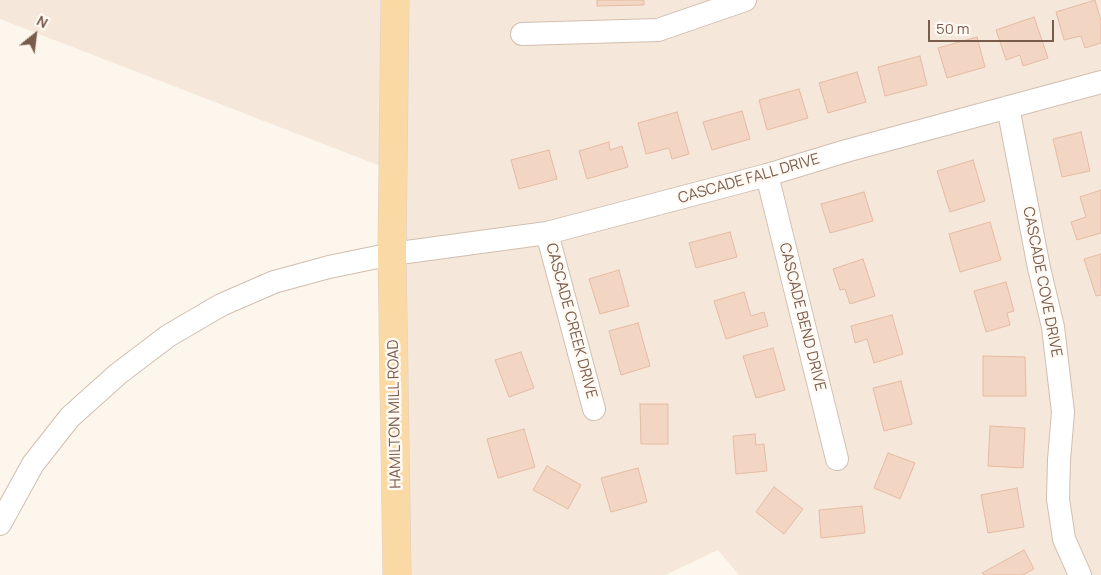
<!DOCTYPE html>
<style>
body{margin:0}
#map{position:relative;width:1101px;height:575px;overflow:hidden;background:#fdf6ec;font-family:Manrope,sans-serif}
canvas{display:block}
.north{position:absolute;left:10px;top:10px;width:50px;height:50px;-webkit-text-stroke:4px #fffaf3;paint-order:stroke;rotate:29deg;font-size:14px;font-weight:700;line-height:20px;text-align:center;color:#7a5c4d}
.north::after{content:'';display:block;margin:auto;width:18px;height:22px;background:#7a5c4d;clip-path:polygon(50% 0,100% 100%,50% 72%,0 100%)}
.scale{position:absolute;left:928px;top:20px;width:126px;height:22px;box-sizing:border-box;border:2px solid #7a5c4d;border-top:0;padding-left:6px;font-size:15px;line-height:18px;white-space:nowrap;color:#7a5c4d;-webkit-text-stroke:4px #fffaf3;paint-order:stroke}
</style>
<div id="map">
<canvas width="1101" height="575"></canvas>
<div class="north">N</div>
<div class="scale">50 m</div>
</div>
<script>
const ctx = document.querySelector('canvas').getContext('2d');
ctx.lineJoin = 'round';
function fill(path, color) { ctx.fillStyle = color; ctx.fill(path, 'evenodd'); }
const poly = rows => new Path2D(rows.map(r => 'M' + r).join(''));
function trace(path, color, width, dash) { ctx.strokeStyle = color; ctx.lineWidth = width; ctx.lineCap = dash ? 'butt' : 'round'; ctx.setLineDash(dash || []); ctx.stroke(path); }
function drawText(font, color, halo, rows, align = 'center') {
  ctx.font = font + ' Manrope,sans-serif'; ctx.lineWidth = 5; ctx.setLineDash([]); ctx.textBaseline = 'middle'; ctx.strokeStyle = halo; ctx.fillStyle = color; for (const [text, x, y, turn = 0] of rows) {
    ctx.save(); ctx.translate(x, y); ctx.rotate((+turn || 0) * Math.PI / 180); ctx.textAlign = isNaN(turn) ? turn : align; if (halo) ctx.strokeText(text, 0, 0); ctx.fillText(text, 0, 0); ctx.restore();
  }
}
fill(poly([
 [0,0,1101,0,1101,575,739,575,718,550,665,575,394,575,401,174,0,19]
]), '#f5e8da');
const building = poly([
 [597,0,644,0,644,5,597,6,597,0],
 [1095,0,1101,21,1101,43,1085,48,1081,36,1064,40,1056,12,1095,0],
 [1034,17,1048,58,1023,66,1020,55,1006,60,996,30,1034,17],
 [977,37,985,67,947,78,938,48,977,37],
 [920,56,927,85,885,96,878,67,920,56],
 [857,72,866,102,828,113,819,83,857,72],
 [799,89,808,118,767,130,759,100,799,89],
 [742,111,750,139,712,150,703,122,742,111],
 [677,112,689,154,672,159,669,148,646,154,638,123,677,112],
 [1081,132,1090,171,1062,177,1053,139,1081,132],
 [609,142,610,150,622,146,628,167,587,179,579,151,609,142],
 [549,150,557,179,519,189,511,160,549,150],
 [973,160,985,201,950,212,937,171,973,160],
 [1101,190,1101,233,1077,240,1071,222,1086,217,1080,197,1101,190],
 [864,192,873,221,830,233,821,204,864,192],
 [990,222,1001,260,960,272,949,234,990,222],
 [730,232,737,257,696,268,689,243,730,232],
 [1101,254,1101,295,1096,296,1084,259,1101,254],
 [863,259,875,296,850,304,845,289,840,290,833,269,863,259],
 [619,270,629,306,600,314,589,279,619,270],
 [1006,282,1014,311,1007,313,1010,325,986,332,974,291,1006,282],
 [744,292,751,316,764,312,768,326,726,339,714,301,744,292],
 [892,315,903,354,874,363,867,339,855,343,851,326,892,315],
 [638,323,650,366,621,375,609,331,638,323],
 [773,348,785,390,756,398,743,356,773,348],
 [521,352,534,388,509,397,495,360,521,352],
 [983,356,1025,357,1026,396,983,396,983,356],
 [901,381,912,424,884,431,873,388,901,381],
 [640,404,668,404,668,444,641,444,640,404],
 [990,426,1025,428,1023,468,988,466,990,426],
 [524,429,535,467,498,478,487,439,524,429],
 [755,434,756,445,764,444,767,471,736,474,733,436,755,434],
 [888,453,915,463,900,499,874,488,888,453],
 [547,466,581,485,568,509,533,490,547,466],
 [638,468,647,502,611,512,601,478,638,468],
 [774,487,803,509,784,534,756,512,774,487],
 [1017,488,1024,527,988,533,981,495,1017,488],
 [862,506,865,533,821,538,819,510,862,506],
 [1024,550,1034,569,1023,575,984,575,982,573,1024,550]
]);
fill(building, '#f3d5c3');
trace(building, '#e6bba3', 1);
const minor = poly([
 [522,34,658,30,745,0],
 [1008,107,1039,268,1053,327,1063,412,1059,460,1058,499,1064,539,1080,575],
 [767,175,837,459],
 [547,233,594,409],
 [0,524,33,464,70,417,118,374,168,336,221,305,274,282,329,267,392,254,547,233,767,175,846,151,1101,82]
]);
const major = poly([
 [395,0,392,254,397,575]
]);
trace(minor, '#d1beb0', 24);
trace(major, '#dad1cd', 29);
trace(minor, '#fff', 22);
trace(major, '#fbd9a5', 28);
drawText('15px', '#7a5c4d', '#fffaf3', [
 ["CASCADE FALL DRIVE",749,179,-16],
 ["CASCADE COVE DRIVE",1042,282,79],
 ["CASCADE BEND DRIVE",802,317,76],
 ["CASCADE CREEK DRIVE",571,321,75],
 ["HAMILTON MILL ROAD",395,414,-91]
]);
</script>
